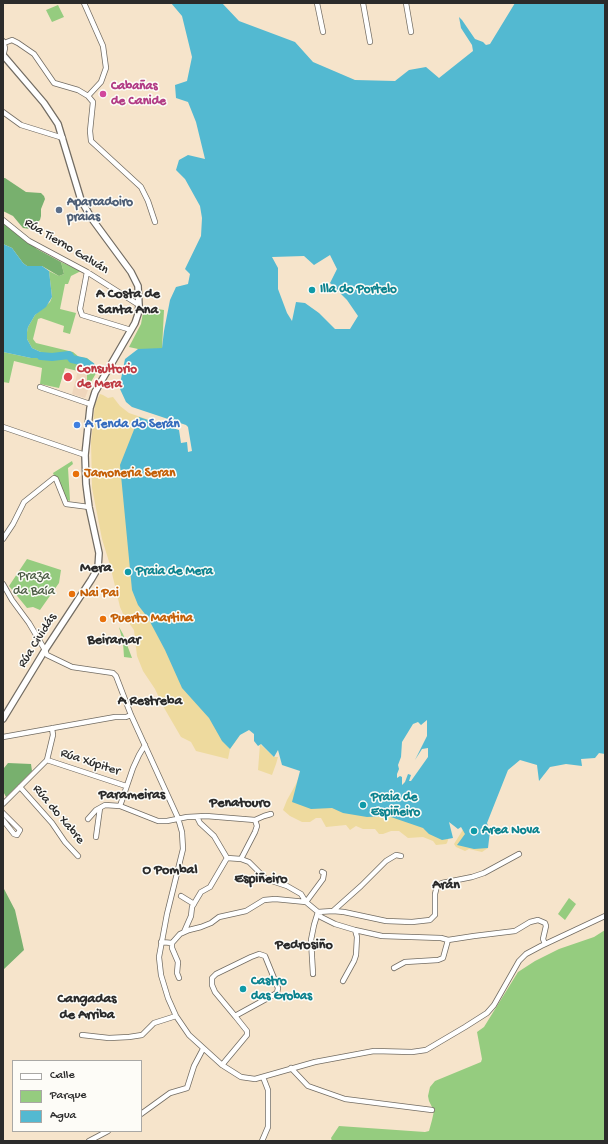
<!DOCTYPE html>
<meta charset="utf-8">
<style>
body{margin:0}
#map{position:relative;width:608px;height:1144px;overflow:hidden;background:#f6e4cb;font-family:"Gochi Hand",sans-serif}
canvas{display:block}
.frame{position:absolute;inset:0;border:4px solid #2b2b2b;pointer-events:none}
.legend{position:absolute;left:12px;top:1060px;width:130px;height:72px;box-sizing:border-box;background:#fdfcf7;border:1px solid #a9a8a5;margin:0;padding:5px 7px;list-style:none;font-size:12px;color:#2b2b2b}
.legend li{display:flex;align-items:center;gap:8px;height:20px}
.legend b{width:20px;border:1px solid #a9a8a5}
</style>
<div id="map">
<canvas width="608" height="1144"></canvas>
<div class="frame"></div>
<ul class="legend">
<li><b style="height:5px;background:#fff"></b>Calle</li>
<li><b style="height:11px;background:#95cc7f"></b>Parque</li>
<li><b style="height:11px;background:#53b9d1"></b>Agua</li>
</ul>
</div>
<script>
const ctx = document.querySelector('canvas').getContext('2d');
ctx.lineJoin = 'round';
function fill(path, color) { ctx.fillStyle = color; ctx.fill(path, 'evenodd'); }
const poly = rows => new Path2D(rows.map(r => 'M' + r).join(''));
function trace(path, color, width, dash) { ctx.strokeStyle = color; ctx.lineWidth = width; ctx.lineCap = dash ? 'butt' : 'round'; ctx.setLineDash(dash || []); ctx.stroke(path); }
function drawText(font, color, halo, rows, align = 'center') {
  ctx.font = font + ' "Gochi Hand",sans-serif'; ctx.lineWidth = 3; ctx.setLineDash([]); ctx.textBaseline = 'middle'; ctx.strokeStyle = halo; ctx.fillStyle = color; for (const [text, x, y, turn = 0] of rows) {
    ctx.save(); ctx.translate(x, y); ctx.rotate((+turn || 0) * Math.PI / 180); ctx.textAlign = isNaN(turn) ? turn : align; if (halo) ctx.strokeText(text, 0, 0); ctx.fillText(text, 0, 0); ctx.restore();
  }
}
fill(poly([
 [80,363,88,367,87,381,91,382,85,398,72,394]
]), '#efd6bc');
fill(poly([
 [58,5,64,17,52,22,46,10],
 [61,262,81,271,71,276,68,284,65,284,60,309,76,313,70,334,63,332,64,326,41,318,38,319,33,339,36,343,73,352,79,357,87,358,99,368,91,382,87,381,87,367,80,363,78,371,65,368,59,388,40,384,42,368,14,361,9,383,3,382,3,352,31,358,37,358,48,359,52,356,45,354,32,348,27,339,27,332,28,327,35,315,50,302,52,297,49,271,59,276,64,274],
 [144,307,164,310,162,349,138,349,129,347,141,324],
 [72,461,73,464,68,468,70,501,63,499,53,473],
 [27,559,61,570,59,583,40,610,33,607,27,608,9,586],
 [119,627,123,634,132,658,124,657,123,642],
 [569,898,576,904,565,920,558,914],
 [605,930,605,1141,332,1141,331,1138,339,1126,425,1132,429,1131,432,1120,434,1111,429,1101,428,1096,430,1087,435,1081,481,1062,482,1059,477,1032,484,1027,518,972,535,961,559,949,594,937]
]), '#95cc7f');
fill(poly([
 [3,178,5,178,26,192,41,193,44,196,45,199,41,209,41,216,40,220,30,229,23,228,13,216,3,211],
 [3,224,8,225,37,249,61,262,64,274,59,276,42,266,27,266,23,263,12,248,3,244],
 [8,763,31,764,32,771,6,797,3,791,3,771,4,768],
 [3,887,15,910,24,950,3,970]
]), '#78b06e');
fill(poly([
 [100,394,103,395,108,398,113,397,120,406,129,413,176,429,240,735,230,749,228,759,196,751,191,742,181,737,163,706,155,689,143,671,137,656,134,630,124,616,120,607,110,565,102,539,92,488,91,442,95,404],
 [260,744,274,757,278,757,276,764,272,775,258,770],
 [301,772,449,830,450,834,447,843,446,844,436,845,433,841,423,837,408,838,399,831,391,831,383,834,379,834,375,829,363,829,356,826,350,830,346,825,326,827,321,818,316,818,310,822,302,822,290,816,283,810,287,800,296,784],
 [467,823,488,844,488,848,482,852,469,849,465,851,456,847,454,844]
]), '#eeda9e');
fill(poly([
 [171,3,222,3,239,21,295,42,313,62,355,80,395,81,409,70,426,67,439,78,473,51,472,45,461,28,459,17,462,20,475,39,483,42,486,45,490,44,515,3,605,3,605,754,599,753,595,758,581,759,582,766,566,764,550,767,539,781,537,765,520,760,508,770,487,823,490,831,488,848,474,849,457,845,465,834,461,827,458,829,449,822,453,838,442,840,429,834,423,828,388,816,367,817,343,813,332,808,311,809,292,802,300,771,282,765,278,750,274,757,261,744,258,746,254,741,254,734,249,730,240,735,230,749,222,741,209,718,182,688,165,650,148,618,138,605,132,590,120,465,139,417,179,430,181,443,187,442,188,452,192,451,188,427,186,425,132,407,126,402,120,389,120,384,125,359,138,349,162,348,164,331,170,300,176,287,188,284,190,274,185,269,201,236,202,218,200,206,185,179,176,170,179,160,188,155,205,159,196,122,188,102,176,98,175,85,187,81,192,57,182,16],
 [330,255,337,269,330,283,347,300,358,316,350,329,335,329,319,313,305,303,296,302,292,321,287,313,278,289,278,268,272,257,304,256,314,265],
 [427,720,427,736,415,760,422,749,428,748,428,757,411,781,409,781,411,775,408,774,405,782,402,785,402,777,400,776,397,778,397,774,399,769,398,765,401,757,402,742,413,724,418,722,421,725],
 [3,244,12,248,23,263,27,266,42,266,49,271,52,297,46,307,35,315,28,327,27,332,27,339,32,348,45,354,52,356,52,358,31,358,3,352]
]), '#53b9d1');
trace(poly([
 [41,356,52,357,69,355,72,359,85,362,91,366]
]), '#53b9d1', 8);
const minor = poly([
 [84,3,103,46,106,68,101,82,88,96],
 [317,3,323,32],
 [363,3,370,42],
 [406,3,411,32],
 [3,41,5,48,3,57],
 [4,43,12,40,18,43,34,54,54,83,78,90,88,96,93,102,90,131,91,141,141,187,148,201,155,222],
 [3,112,21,125,63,138],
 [3,220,29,241,87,272,139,305],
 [87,272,80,309,82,315,131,330],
 [40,387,90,404],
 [3,427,85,455],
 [3,539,13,524,24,502,54,478,56,479,66,504,89,507],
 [3,584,12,600,29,623,45,650,47,655,72,667,113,673,116,676,131,715,178,818,182,832,183,849,167,914,159,957,161,975,168,998,176,1016,189,1035,222,1065,241,1077,255,1079,315,1062,374,1051,412,1052,426,1050,465,1027,487,1013,494,1005,519,961,526,954,541,946,605,916],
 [3,737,115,717,126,717,131,715],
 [47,760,126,786],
 [20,787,52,823,65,842,78,856],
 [3,804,47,760,53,735,52,728],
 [120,806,133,768,139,755,145,745],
 [3,813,20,830,17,835,14,834,3,820],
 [197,817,200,823,214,836,227,858],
 [88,819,96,810,105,805,120,806,158,821,167,821,187,817,206,816,255,820,264,816,271,814],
 [96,837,100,808],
 [227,858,241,859,249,862,266,879,287,886,301,894,306,902,318,912,321,917,335,924,355,930,382,936,441,938,448,940,474,936,515,931,530,922,538,920,545,923,546,926,543,939,545,944],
 [241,859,255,832,257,826,255,820],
 [181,896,194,904],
 [306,902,323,879,324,873,322,872],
 [333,911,344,912,386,921,412,922,430,920,435,915,435,894,437,886,442,883,472,877,484,873,519,854],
 [318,912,333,911,361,886,386,861,396,855,401,856],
 [184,932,191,916,192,907,201,892,210,887,227,858],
 [161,942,172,943,180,934,189,930,201,927,211,923,219,917,246,911,264,900,275,899,306,902],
 [172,943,172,948,178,962,177,973,179,978],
 [394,968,405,962,438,960,443,958,448,940],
 [313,974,311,940,314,925,318,912],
 [343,981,354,961,356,955,357,937,355,930],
 [82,1035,109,1038,129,1037,142,1035,154,1023,176,1016],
 [222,1065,247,1035,247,1031,235,1016,277,993,278,988,265,956,259,954,251,957,216,974,212,978,212,985,215,992,235,1016],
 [291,1068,308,1086,345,1099,432,1110],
 [141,1114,170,1093,187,1088,194,1066,203,1049],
 [89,1141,108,1131],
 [262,1141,268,1127,268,1090,263,1077]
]);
const major = poly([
 [3,55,44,103,58,124,81,200,92,219,131,272,138,286,139,305,138,314,135,323,95,392,90,408,85,455,86,484,89,507,99,553,98,568,91,580,45,650,3,719]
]);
trace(minor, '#726c63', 6);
trace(major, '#726c63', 8);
trace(minor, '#fff', 4.5);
trace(major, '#fff', 5.5);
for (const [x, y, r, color] of [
 [103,94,4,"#d1479c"],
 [59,210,4,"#5c6f8a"],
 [312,290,4,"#0f9aa8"],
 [68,377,5,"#e0444e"],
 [77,425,4,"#3f7fe0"],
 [76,474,4,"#e8710a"],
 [128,572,4,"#0f9aa8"],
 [72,594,4,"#e8710a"],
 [103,619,4,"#e8710a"],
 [363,805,4,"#0f9aa8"],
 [474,831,4,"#0f9aa8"],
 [243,989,4,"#0f9aa8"]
]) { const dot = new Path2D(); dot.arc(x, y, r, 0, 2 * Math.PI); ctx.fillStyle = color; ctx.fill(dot); trace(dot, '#fdfcf7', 1.5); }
drawText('bold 13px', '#b23c85', '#fdfcf7', [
 ["Cabañas",111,87],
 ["de Canide",111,102]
], 'left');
drawText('bold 13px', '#4e5e75', '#fdfcf7', [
 ["Aparcadoiro",67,203],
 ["praias",67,218]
], 'left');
drawText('13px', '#2b2b2b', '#fdfcf7', [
 ["Rúa Tierno Galván",66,247,31],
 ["Rúa Cividás",38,641,-58],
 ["Rúa Xúpiter",90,763,18],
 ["Rúa do Xabre",58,815,50]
]);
drawText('bold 13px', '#0d838f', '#fdfcf7', [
 ["Illa do Portelo",320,290],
 ["Praia de Mera",136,572],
 ["Praia de",371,798],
 ["Espiñeiro",371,813],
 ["Area Nova",482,831],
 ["Castro",251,982],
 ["das Grobas",251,997]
], 'left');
drawText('bold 13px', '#be3a42', '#fdfcf7', [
 ["Consultorio",77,370],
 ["de Mera",77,385]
], 'left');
drawText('bold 13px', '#366cbe', '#fdfcf7', [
 ["A Tenda do Serán",85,425]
], 'left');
drawText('bold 13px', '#c56008', '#fdfcf7', [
 ["Jamoneria Seran",84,474],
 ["Nai Pai",80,594],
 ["Puerto Martina",111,619]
], 'left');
drawText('13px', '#4b5b44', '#fdfcf7', [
 ["Praza",34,577],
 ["da Baía",34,592]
]);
drawText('bold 14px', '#2b2b2b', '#fdfcf7', [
 ["A Costa de",128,295],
 ["Santa Ana",128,311],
 ["Beiramar",114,641],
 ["A Restreba",150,702],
 ["Parameiras",132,796],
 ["Penatouro",240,804],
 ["O Pombal",170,871],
 ["Espiñeiro",261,880],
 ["Arán",446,886],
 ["Pedrosiño",304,946],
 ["Cangadas",87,1000],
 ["de Arriba",87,1016]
]);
drawText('bold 15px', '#2b2b2b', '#fdfcf7', [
 ["Mera",96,569]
]);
</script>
